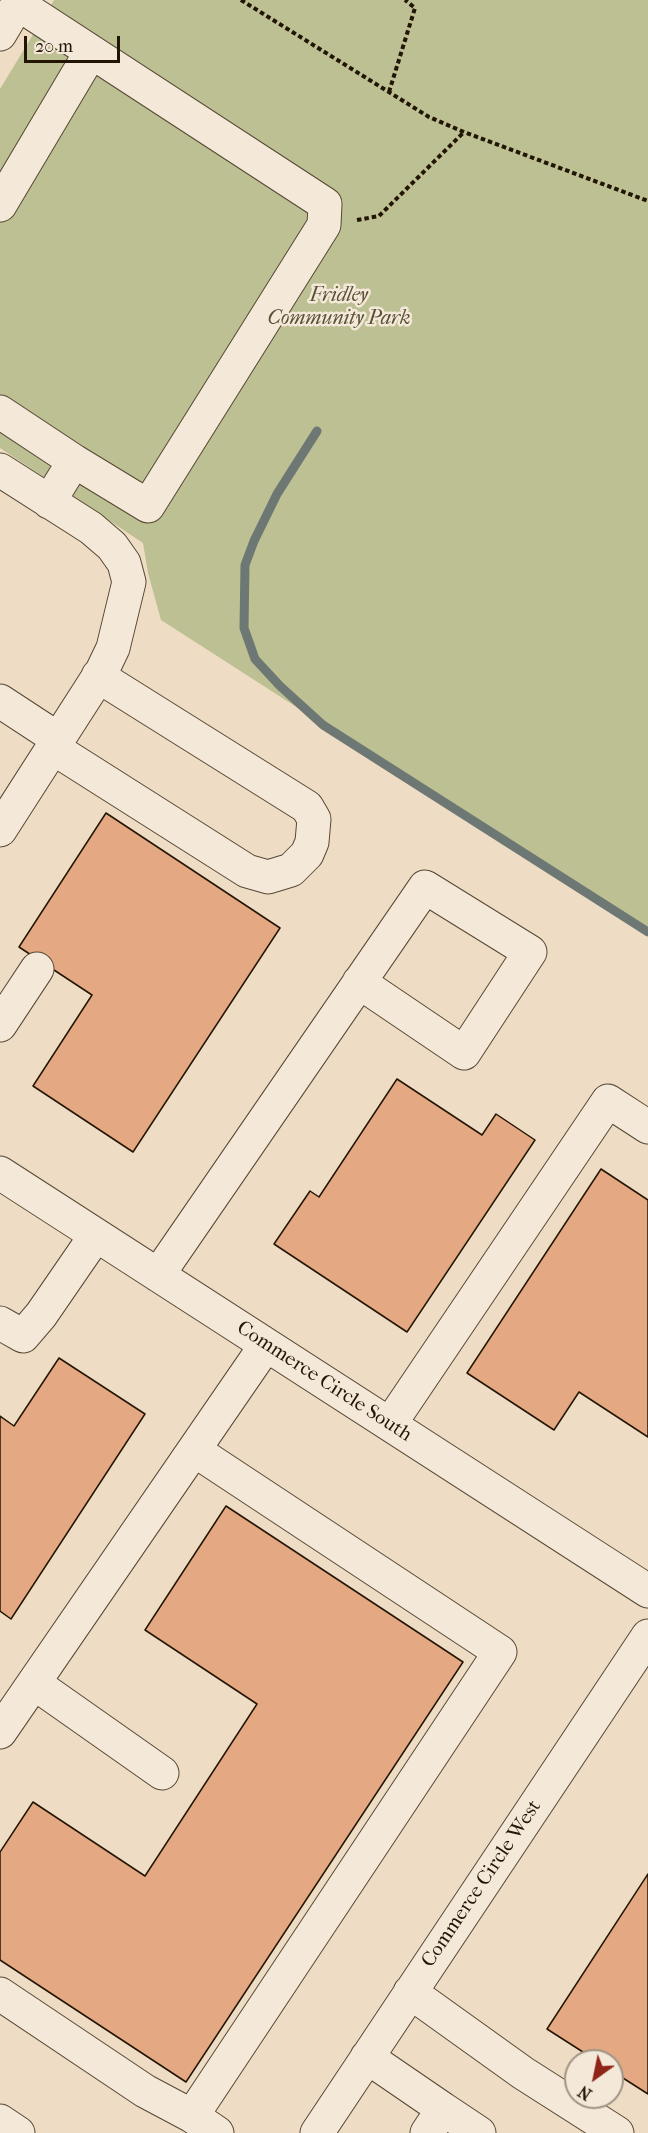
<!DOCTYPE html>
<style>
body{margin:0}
#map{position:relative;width:648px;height:2133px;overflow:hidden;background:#eeddc4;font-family:"IM FELL French Canon",serif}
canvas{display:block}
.north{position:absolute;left:564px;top:2049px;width:60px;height:60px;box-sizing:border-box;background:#f4e9d9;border:2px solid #a09484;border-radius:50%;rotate:213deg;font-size:16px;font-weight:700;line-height:24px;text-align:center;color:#231504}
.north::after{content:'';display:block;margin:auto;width:21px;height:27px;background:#8f2418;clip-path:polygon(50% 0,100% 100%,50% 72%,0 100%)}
.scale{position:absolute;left:24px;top:36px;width:96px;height:27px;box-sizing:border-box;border:3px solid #231504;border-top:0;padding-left:8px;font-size:18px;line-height:21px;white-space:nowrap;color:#231504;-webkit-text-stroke:4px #f4e9d9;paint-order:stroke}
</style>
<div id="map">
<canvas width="648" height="2133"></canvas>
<div class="north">N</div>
<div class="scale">20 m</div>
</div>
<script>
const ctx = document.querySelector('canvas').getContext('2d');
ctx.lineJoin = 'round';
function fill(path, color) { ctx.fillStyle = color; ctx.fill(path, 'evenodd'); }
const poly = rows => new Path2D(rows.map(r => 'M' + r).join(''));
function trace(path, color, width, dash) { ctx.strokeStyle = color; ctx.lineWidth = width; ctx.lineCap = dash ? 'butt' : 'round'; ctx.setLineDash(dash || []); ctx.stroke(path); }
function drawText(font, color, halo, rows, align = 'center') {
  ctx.font = font + ' "IM FELL French Canon",serif'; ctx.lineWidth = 5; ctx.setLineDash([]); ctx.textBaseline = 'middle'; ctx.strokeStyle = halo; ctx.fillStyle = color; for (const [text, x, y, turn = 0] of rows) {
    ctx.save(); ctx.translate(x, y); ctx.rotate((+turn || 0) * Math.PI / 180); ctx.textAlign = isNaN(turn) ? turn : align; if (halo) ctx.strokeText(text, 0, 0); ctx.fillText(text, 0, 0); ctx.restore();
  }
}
fill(poly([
 [54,0,648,0,648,933,161,620,148,573,143,543,0,448,0,89]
]), '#bcc092');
trace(poly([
 [317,431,277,494,254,541,245,565,244,628,255,659,280,686,323,725,648,932]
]), '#6d7774', 9);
const building = poly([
 [106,813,280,928,133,1152,33,1086,92,995,19,947,106,813],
 [397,1079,482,1135,496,1114,535,1140,407,1332,274,1244,310,1191,319,1197,397,1079],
 [601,1169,648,1200,648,1437,579,1392,554,1430,467,1373,601,1169],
 [59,1358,145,1414,11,1619,0,1611,0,1416,14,1426,59,1358],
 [226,1506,463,1662,186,2082,0,1960,0,1852,33,1802,145,1876,257,1704,145,1630,226,1506],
 [648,1874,648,2094,612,2071,612,2061,597,2061,547,2029,648,1874]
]);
fill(building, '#e4a882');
trace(building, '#231504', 1.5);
const minor = poly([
 [18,4,325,204,324,225,148,506,74,461,49,502],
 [0,34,20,0],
 [0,205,91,52],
 [0,412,74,461],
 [0,470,91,528,112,546,124,563,129,582,113,648,102,671,0,830],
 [0,701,58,739],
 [53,748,247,871,268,877,291,870,307,854,312,842,314,819,307,807,98,676],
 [0,1025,37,969],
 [0,1173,648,1591],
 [158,1275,425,887,530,952,464,1053,359,982],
 [0,1323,23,1336,41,1315,96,1235],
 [390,1424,608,1101,648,1127],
 [34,1683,162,1773],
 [0,1732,266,1345],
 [410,1992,523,2073,617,2133],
 [0,1994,145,2091,192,2116,217,2133],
 [367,2057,443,2109],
 [192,2116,500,1652,194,1450],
 [0,2121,18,2133],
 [317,2133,648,1636],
 [427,2133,443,2109,479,2133]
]);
trace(minor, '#564734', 35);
trace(poly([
 [241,0,429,117,464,132,648,201],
 [389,92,415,8,405,0],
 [357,220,379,216,464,132]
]), '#231504', 4, [4.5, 3]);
trace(minor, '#f4e9d9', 33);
drawText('italic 20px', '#595136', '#f4e9d9', [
 ["Fridley",339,296],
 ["Community Park",339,319]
]);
drawText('20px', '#231504', '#f4e9d9', [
 ["Commerce Circle South",324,1382,33],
 ["Commerce Circle West",482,1884,-56]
]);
</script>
